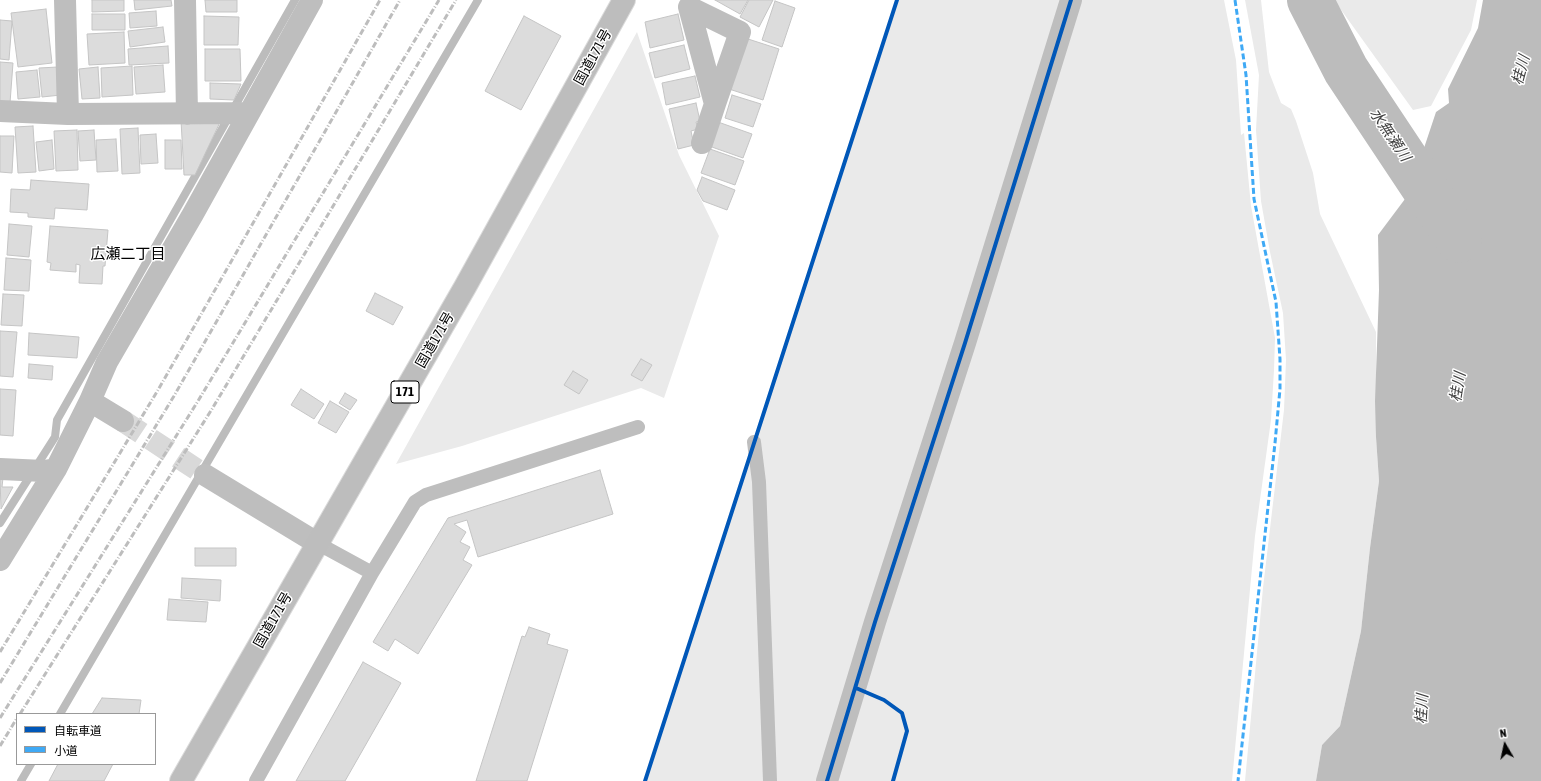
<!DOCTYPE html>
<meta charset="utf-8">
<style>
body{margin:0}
#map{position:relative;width:1541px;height:781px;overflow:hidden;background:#fff;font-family:"Asap Condensed","Noto Sans JP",sans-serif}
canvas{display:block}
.legend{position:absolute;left:16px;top:713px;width:140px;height:52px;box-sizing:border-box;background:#fff;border:1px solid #999;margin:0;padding:5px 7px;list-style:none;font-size:12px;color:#000}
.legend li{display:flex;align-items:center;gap:8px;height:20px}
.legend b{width:20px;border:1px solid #999}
.north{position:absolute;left:1485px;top:725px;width:40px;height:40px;-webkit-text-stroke:3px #fff;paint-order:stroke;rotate:351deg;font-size:11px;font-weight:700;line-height:16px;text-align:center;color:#000}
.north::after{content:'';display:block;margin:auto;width:14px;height:18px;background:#000;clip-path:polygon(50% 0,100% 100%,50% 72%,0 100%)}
</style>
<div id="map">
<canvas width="1541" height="781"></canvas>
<ul class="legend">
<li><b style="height:5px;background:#0057b8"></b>自転車道</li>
<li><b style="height:5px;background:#3fa9f5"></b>小道</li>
</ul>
<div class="north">N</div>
</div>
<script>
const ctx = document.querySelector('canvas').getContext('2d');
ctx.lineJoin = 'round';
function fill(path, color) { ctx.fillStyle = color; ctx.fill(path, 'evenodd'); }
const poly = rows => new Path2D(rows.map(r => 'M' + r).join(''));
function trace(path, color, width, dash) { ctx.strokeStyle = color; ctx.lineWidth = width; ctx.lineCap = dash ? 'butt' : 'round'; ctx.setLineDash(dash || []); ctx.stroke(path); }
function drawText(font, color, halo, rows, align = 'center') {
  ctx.font = font + ' "Asap Condensed","Noto Sans JP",sans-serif'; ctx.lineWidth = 3; ctx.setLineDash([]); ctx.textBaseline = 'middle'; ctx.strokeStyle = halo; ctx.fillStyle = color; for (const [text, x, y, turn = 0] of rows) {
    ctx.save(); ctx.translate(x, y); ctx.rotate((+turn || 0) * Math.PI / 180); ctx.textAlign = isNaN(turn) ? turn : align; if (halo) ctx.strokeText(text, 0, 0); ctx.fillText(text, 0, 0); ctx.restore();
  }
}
fill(poly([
 [897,0,1224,0,1236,60,1241,135,1244,133,1251,206,1275,338,1274,370,1271,420,1255,536,1232,781,645,781],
 [1245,0,1261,0,1269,72,1281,103,1291,109,1296,121,1313,173,1320,214,1376,332,1376,437,1379,481,1370,548,1361,631,1340,726,1322,745,1316,781,1245,781,1263,588,1284,410,1286,360,1283,313,1270,252,1261,201,1256,130,1259,75],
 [1334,0,1477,0,1471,30,1431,106,1413,110],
 [637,32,679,155,719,236,664,398,641,388,462,446,396,464]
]), '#eaeaea');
fill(poly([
 [1483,0,1541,0,1541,781,1316,781,1322,745,1340,726,1361,631,1370,548,1379,481,1376,437,1375,401,1379,290,1378,235,1411,191,1424,189,1424,148,1436,112,1449,103,1448,89,1478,28]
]), '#bcbcbc');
trace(poly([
 [0,523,55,437,57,420,295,0],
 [60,714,478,0],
 [21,781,31,764]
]), '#bcbcbc', 8);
trace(poly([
 [1310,0,1346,70,1459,240]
]), '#bcbcbc', 46);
const building = poly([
 [92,0,124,0,124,11,92,12,92,0],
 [134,0,171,0,172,6,135,10,134,0],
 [205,0,237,0,237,12,206,12,205,0],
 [715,0,748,0,740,14,715,0],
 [749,0,773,0,759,27,740,17,749,0],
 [775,1,795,8,782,47,762,40,775,1],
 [46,9,52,63,18,67,11,13,46,9],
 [156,11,157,26,130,28,129,13,156,11],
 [92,14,125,14,125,30,92,30,92,14],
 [678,14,684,40,650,48,645,22,678,14],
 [204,16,239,17,238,45,204,45,204,16],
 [524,16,561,36,521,110,485,91,524,16],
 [0,20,12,21,9,60,0,59,0,20],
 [163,27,165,42,130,47,128,31,163,27],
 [124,32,125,63,89,65,87,34,124,32],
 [745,38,779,49,763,100,729,89,745,38],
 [684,45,690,69,655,78,649,53,684,45],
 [168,46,169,63,129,65,128,49,168,46],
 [205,49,240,49,241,81,205,81,205,49],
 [0,62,13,63,10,103,0,102,0,62],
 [163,65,165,92,136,94,134,67,163,65],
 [132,66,133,95,102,97,101,68,132,66],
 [58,67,61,95,42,97,39,68,58,67],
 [98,67,100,98,82,99,79,69,98,67],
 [37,70,40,97,18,99,16,72,37,70],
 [695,76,700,97,666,105,662,83,695,76],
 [210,83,241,84,234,100,210,99,210,83],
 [732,95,761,104,753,127,725,118,732,95],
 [696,103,700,121,696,122,698,129,691,131,694,145,678,149,669,109,696,103],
 [222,118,195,175,184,175,181,120,222,118],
 [718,122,752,134,743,158,709,146,718,122],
 [33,126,36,172,18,173,15,127,33,126],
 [138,128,140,173,122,174,120,129,138,128],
 [77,130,78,170,56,171,54,131,77,130],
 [94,130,96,160,80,161,78,131,94,130],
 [156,134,158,163,141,164,140,135,156,134],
 [0,136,14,136,12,173,0,172,0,136],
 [116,139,118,171,97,172,96,140,116,139],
 [52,140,54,169,39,171,36,142,52,140],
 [165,140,181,140,182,169,165,169,165,140],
 [710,149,744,161,735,185,701,173,710,149],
 [702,177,735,190,727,210,703,201,697,190,702,177],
 [31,180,89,184,87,210,55,208,54,219,28,217,28,213,10,212,11,189,30,190,31,180],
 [9,224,32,226,29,257,7,255,9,224],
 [50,226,108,230,105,266,103,266,102,284,79,283,80,265,76,264,76,272,50,270,51,263,47,262,50,226],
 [6,258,31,260,29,291,4,290,6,258],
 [375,293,403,307,393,325,366,311,375,293],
 [3,294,24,295,22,326,1,325,3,294],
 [0,331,17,332,13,377,0,376,0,331],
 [29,333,79,337,77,358,28,355,29,333],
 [641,359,652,365,642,381,631,375,641,359],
 [29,364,53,366,52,380,28,378,29,364],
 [573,371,588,380,579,394,564,385,573,371],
 [0,389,16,390,13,436,0,435,0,389],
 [301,389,324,404,314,419,291,405,301,389],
 [345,393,357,400,350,410,339,403,345,393],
 [330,401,349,412,336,433,318,423,330,401],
 [600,470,613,514,478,557,467,520,454,524,466,532,460,542,470,547,463,560,472,565,418,654,395,639,388,651,373,642,448,518,600,470],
 [0,478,3,478,2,487,13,487,1,509,0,478],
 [195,548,236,548,236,566,195,566,195,548],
 [182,578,221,580,220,601,181,598,182,578],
 [169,599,208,602,206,622,167,620,169,599],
 [529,627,550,634,547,644,568,650,527,781,476,781,522,636,525,637,529,627],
 [363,662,401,683,345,781,296,781,363,662],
 [102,698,141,700,139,714,92,714,102,698],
 [58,764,113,764,104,781,49,781,58,764]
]);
fill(building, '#dcdcdc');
trace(building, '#c5c5c5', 1);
trace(poly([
 [123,421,205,475]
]), '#d9d9d9', 22, [22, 11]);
const trunk = poly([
 [181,781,465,287,624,0]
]);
trace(trunk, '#dbdbdb', 24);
trace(poly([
 [754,442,759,482,770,781],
 [317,543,372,573,415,502,426,495,638,427],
 [256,781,372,573]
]), '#bebebe', 14);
trace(poly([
 [65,0,68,114],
 [185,0,187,114],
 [689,7,740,32,715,104,689,7],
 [0,111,68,114,249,113],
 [702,143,715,104],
 [90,401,123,421],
 [0,469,44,471,56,469],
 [205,475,317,543],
 [0,560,56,469,90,401,107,362,193,214,312,0],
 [827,781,875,622,965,343,1071,0]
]), '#bebebe', 22);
trace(trunk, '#bdbdbd', 22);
trace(poly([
 [0,652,158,390,380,0],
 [0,683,174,396,400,0],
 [20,714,212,409,456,0],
 [0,718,198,401,439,0],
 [0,746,17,718]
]), '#bdbdbd', 3, [6, 2, 1, 2]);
trace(poly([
 [1235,0,1246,75,1254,199,1276,302,1280,359,1280,389,1275,443,1238,781]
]), '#3fa9f5', 3, [6, 3]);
trace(poly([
 [856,688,884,700,902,713,907,731,893,781],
 [645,781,897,0],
 [827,781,875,622,965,343,1071,0]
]), '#0057b8', 4);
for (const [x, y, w] of [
 [405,392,28]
]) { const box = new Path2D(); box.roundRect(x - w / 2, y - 11, w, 22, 3); ctx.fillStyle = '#fff'; ctx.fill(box); trace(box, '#000', 1); }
drawText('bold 13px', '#000', null, [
 ["171",405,392]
]);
drawText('14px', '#000', '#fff', [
 ["国道171号",593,57,-61],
 ["国道171号",435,340,-60],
 ["国道171号",273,620,-60]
]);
drawText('italic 15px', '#404040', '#fff', [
 ["桂川",1521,70,-75],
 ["水無瀬川",1390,135,56],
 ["桂川",1458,387,-81],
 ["桂川",1422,709,-87]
]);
drawText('15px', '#000', '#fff', [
 ["広瀬二丁目",128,254]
]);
</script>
